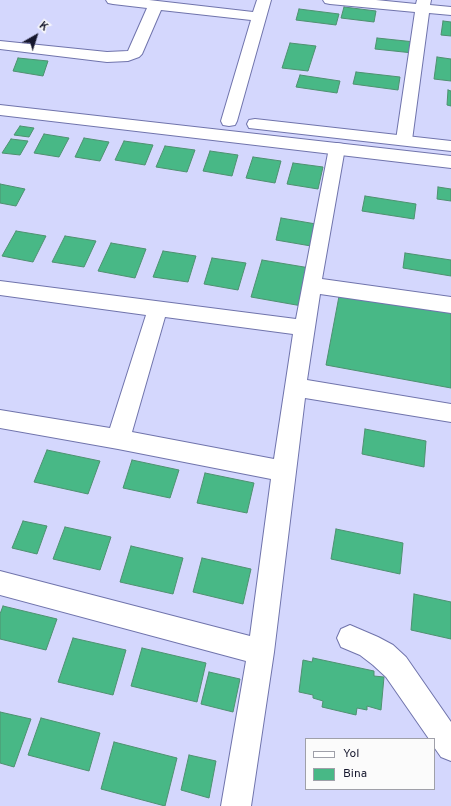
<!DOCTYPE html>
<style>
body{margin:0}
#map{position:relative;width:451px;height:806px;overflow:hidden;background:#d4d7fd;font-family:Overpass,sans-serif}
canvas{display:block}
.legend{position:absolute;left:305px;top:738px;width:130px;height:52px;box-sizing:border-box;background:#fbfbfb;border:1px solid #9fa0a9;margin:0;padding:5px 7px;list-style:none;font-size:12px;color:#16172d}
.legend li{display:flex;align-items:center;gap:8px;height:20px}
.legend b{width:20px;border:1px solid #9fa0a9}
.north{position:absolute;left:16px;top:16px;width:40px;height:40px;-webkit-text-stroke:3px #fbfbfb;paint-order:stroke;rotate:39deg;font-size:11px;font-weight:700;line-height:16px;text-align:center;color:#16172d}
.north::after{content:'';display:block;margin:auto;width:14px;height:18px;background:#16172d;clip-path:polygon(50% 0,100% 100%,50% 72%,0 100%)}
</style>
<div id="map">
<canvas width="451" height="806"></canvas>
<ul class="legend">
<li><b style="height:5px;background:#fff"></b>Yol</li>
<li><b style="height:11px;background:#48b886"></b>Bina</li>
</ul>
<div class="north">K</div>
</div>
<script>
const ctx = document.querySelector('canvas').getContext('2d');
ctx.lineJoin = 'round';
function fill(path, color) { ctx.fillStyle = color; ctx.fill(path, 'evenodd'); }
const poly = rows => new Path2D(rows.map(r => 'M' + r).join(''));
function trace(path, color, width, dash) { ctx.strokeStyle = color; ctx.lineWidth = width; ctx.lineCap = dash ? 'butt' : 'round'; ctx.setLineDash(dash || []); ctx.stroke(path); }
const building = poly([
 [344,7,376,11,374,22,341,18,344,7],
 [299,9,339,14,336,25,296,20,299,9],
 [443,21,451,22,451,36,441,35,443,21],
 [377,38,415,42,413,53,375,49,377,38],
 [290,43,316,46,308,71,282,68,290,43],
 [437,57,451,59,451,81,434,79,437,57],
 [18,58,48,61,43,76,13,71,18,58],
 [356,72,400,77,398,90,353,84,356,72],
 [300,75,340,81,337,93,296,87,300,75],
 [448,90,451,91,451,106,447,105,448,90],
 [20,126,34,128,29,137,14,135,20,126],
 [44,134,69,138,59,157,34,153,44,134],
 [84,138,109,142,100,161,75,157,84,138],
 [11,139,28,141,20,155,2,153,11,139],
 [124,141,153,145,145,165,115,160,124,141],
 [165,146,195,150,187,172,156,167,165,146],
 [210,151,238,155,232,176,203,171,210,151],
 [253,157,281,161,275,183,246,178,253,157],
 [293,163,323,167,318,189,287,184,293,163],
 [0,184,25,189,16,206,0,203,0,184],
 [438,187,451,189,451,201,437,199,438,187],
 [365,196,416,204,414,219,362,211,365,196],
 [281,218,316,224,311,246,276,240,281,218],
 [16,231,46,236,33,262,2,256,16,231],
 [65,236,96,241,84,267,52,262,65,236],
 [111,243,146,249,135,278,98,271,111,243],
 [163,251,196,256,188,282,153,277,163,251],
 [405,253,451,260,451,276,403,268,405,253],
 [212,258,246,263,238,290,204,284,212,258],
 [262,260,310,268,302,306,251,297,262,260],
 [340,291,451,310,451,388,326,365,340,291],
 [365,429,426,441,424,467,362,454,365,429],
 [47,450,100,461,88,494,34,482,47,450],
 [132,460,179,470,170,498,123,488,132,460],
 [205,473,254,483,247,513,197,503,205,473],
 [23,521,47,526,37,554,12,548,23,521],
 [65,527,111,537,100,570,53,559,65,527],
 [336,529,403,543,400,574,331,559,336,529],
 [131,546,183,558,173,594,120,582,131,546],
 [202,558,251,569,243,604,193,592,202,558],
 [414,594,451,602,451,639,411,630,414,594],
 [3,606,57,619,46,650,0,639,0,614,3,606],
 [73,638,126,650,113,695,58,682,73,638],
 [142,648,206,663,197,702,131,686,142,648],
 [313,658,374,671,374,676,384,677,381,710,367,706,367,710,357,708,356,715,322,707,323,701,313,698,313,695,299,692,303,660,312,662,313,658],
 [209,672,240,679,233,712,201,704,209,672],
 [0,712,31,719,14,767,0,763,0,712],
 [41,718,100,733,89,771,28,755,41,718],
 [114,742,177,758,165,806,101,789,114,742],
 [189,755,216,761,209,798,181,790,189,755]
]);
fill(building, '#48b886');
trace(building, '#4e9170', 1);
const minor = poly([
 [106,0,149,0,253,12,257,0,271,0,237,121,235,125,229,126,223,125,221,121,251,20,161,10,142,54,139,57,128,61,107,62,0,49,0,41,107,52,128,51,147,8,113,4,108,3,106,0],
 [323,0,376,0,416,4,417,0,431,0,430,5,451,7,451,15,429,13,412,140,410,144,404,145,398,144,396,140,415,12,330,4,325,3,323,0],
 [337,143,343,144,345,148,322,279,451,297,451,313,320,294,307,380,451,404,451,422,305,398,274,652,251,806,221,806,246,661,0,595,0,571,250,636,271,479,118,449,0,428,0,410,110,428,146,315,0,295,0,281,296,319,329,148,331,144,337,143],
 [165,317,293,334,274,459,132,432,165,317],
 [350,625,378,637,393,645,406,657,451,722,451,761,441,757,434,747,434,739,429,739,386,677,373,665,360,655,341,647,337,638,341,629,350,625]
]);
const major = poly([
 [0,105,451,156,451,168,0,115,0,105],
 [255,119,451,141,451,151,249,128,247,124,249,120,255,119]
]);
trace(minor, '#7074ac', 2);
trace(major, '#7074ac', 2);
fill(minor, '#fff');
fill(major, '#fff');
</script>
